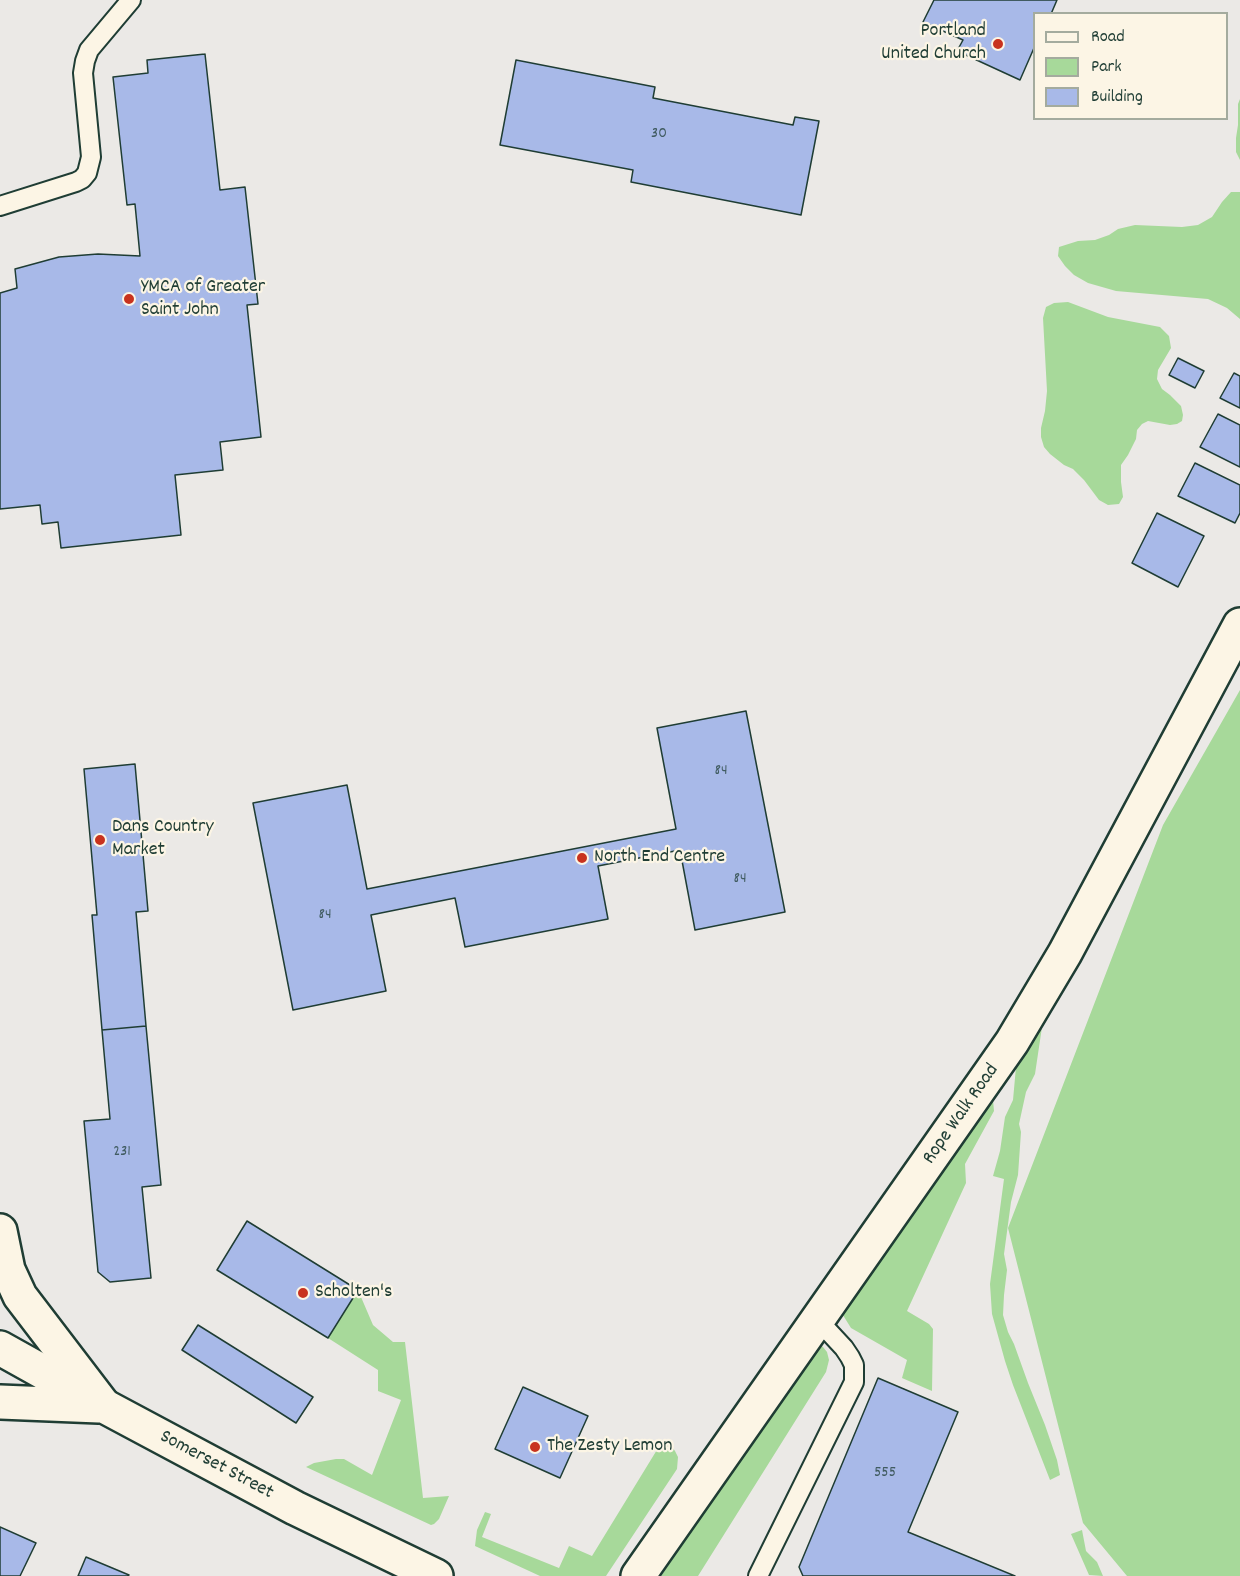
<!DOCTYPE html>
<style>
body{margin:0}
#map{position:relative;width:1240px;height:1576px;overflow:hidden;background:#ebe9e6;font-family:Dekko,sans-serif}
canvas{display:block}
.legend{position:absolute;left:1033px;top:12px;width:195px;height:108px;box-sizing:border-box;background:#fcf5e5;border:2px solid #a4ab9e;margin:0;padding:8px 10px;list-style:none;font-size:18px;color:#1f3d34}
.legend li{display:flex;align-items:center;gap:12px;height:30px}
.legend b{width:30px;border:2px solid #a4ab9e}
</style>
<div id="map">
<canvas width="1240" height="1576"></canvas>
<ul class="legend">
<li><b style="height:8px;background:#fcf5e5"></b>Road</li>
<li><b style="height:16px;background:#a7d99a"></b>Park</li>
<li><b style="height:16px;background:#a8b9e8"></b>Building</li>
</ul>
</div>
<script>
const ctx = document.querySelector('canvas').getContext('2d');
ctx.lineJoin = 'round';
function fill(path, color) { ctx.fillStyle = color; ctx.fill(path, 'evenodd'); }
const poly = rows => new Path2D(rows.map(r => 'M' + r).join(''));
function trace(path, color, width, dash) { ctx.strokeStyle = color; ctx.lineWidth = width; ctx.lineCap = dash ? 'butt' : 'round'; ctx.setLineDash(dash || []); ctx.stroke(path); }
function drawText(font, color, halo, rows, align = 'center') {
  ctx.font = font + ' Dekko,sans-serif'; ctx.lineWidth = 4.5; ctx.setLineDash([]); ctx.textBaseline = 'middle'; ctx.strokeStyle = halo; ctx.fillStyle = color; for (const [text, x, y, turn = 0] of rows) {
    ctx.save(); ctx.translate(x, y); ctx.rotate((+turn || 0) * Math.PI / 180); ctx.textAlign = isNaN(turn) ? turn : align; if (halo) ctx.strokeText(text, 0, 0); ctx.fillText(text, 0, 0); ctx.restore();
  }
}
fill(poly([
 [1240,99,1240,160,1236,152,1236,138,1238,125,1238,104],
 [1231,192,1240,192,1240,319,1227,308,1208,299,1116,291,1088,283,1074,275,1065,266,1058,256,1059,247,1078,241,1095,240,1109,235,1118,229,1135,225,1182,227,1198,225,1212,217,1222,202],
 [1068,302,1108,317,1160,327,1169,336,1171,348,1158,370,1157,379,1162,389,1170,395,1181,406,1183,415,1182,421,1177,424,1170,425,1148,421,1142,424,1137,430,1136,439,1128,455,1121,465,1121,482,1123,497,1119,504,1108,505,1099,500,1084,480,1073,469,1064,465,1050,454,1044,447,1041,437,1041,428,1045,411,1047,391,1043,318,1046,307,1054,303],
 [1240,690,1240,1576,1127,1576,1083,1523,1008,1228,1163,825],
 [1042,1027,1035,1074,1026,1092,1019,1124,1021,1132,1018,1175,1011,1202,1004,1254,1007,1270,1004,1295,1003,1315,1008,1332,1014,1344,1028,1383,1045,1425,1057,1460,1060,1475,1050,1480,1013,1385,1005,1361,992,1314,990,1284,1004,1179,993,1176,1000,1151,1005,1117,1013,1100,1016,1067],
 [993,1100,994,1111,965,1164,966,1183,907,1311,929,1324,933,1329,932,1391,902,1378,907,1360,851,1328,841,1312],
 [358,1290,373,1325,393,1342,405,1342,423,1498,449,1496,439,1519,434,1524,431,1525,306,1467,314,1463,336,1459,344,1459,372,1475,401,1400,378,1391,378,1370,328,1338],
 [818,1343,823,1347,827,1352,829,1360,826,1372,698,1576,661,1576],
 [663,1440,670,1444,675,1451,678,1457,677,1469,606,1576,540,1576,475,1546,477,1530,485,1512,491,1514,482,1537,559,1568,569,1546,592,1556],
 [1082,1530,1086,1551,1097,1562,1103,1576,1089,1575,1071,1534]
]), '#a7d99a');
const building = poly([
 [934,0,1057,0,1051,14,1034,14,1034,48,1020,80,957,51,963,40,923,22,934,0],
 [205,54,220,190,245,187,258,304,247,305,261,437,220,442,223,470,175,475,181,535,61,548,58,522,42,524,40,505,0,509,0,293,17,288,15,269,59,257,98,254,140,256,135,204,127,205,113,77,148,73,147,60,205,54],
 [516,60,655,87,653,98,793,125,795,117,819,121,801,215,631,182,633,170,500,145,516,60],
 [1178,358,1204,371,1195,388,1169,375,1178,358],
 [1234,373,1240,376,1240,408,1220,398,1234,373],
 [1218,414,1240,425,1240,467,1200,447,1218,414],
 [1195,463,1240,485,1240,513,1235,523,1178,496,1195,463],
 [1157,513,1204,536,1178,587,1132,563,1157,513],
 [746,711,785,912,695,930,680,850,598,866,608,919,465,947,455,898,371,915,386,991,293,1010,253,803,347,785,367,889,676,829,657,728,746,711],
 [135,764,148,911,136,912,146,1026,102,1030,92,915,97,915,84,769,135,764],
 [146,1026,161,1185,142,1187,151,1278,110,1282,98,1272,84,1121,110,1119,102,1030,146,1026],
 [247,1221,358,1290,328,1338,217,1270,247,1221],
 [198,1325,313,1397,296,1423,182,1350,198,1325],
 [878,1378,958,1412,908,1532,1015,1576,803,1576,799,1567,878,1378],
 [523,1387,588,1416,560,1478,495,1449,523,1387],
 [0,1527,36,1543,20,1576,0,1576,0,1527],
 [86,1557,129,1575,128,1576,78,1576,86,1557]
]);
fill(building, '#a8b9e8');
trace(building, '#1f3d34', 1.5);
const service = poly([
 [0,206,76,182,82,179,87,173,91,157,83,73,85,61,89,50,131,0],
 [758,1576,854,1382,854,1365,850,1357,844,1348,818,1320]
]);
const minor = poly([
 [638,1576,1012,1042,1065,953,1240,625]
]);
const tertiary = poly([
 [0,1231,8,1270,20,1296,104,1406]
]);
const secondary = poly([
 [0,1348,104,1406,295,1508,436,1576],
 [0,1402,99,1406]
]);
trace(service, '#1f3d34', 22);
trace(minor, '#1f3d34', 38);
trace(tertiary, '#1f3d34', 38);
trace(secondary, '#1f3d34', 38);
trace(service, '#fcf5e5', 18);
trace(minor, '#fcf5e5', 33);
trace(tertiary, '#fcf5e5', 33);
trace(secondary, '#fcf5e5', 33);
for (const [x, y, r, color] of [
 [998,44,6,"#c8321e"],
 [129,299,6,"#c8321e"],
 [100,840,6,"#c8321e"],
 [582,858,6,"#c8321e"],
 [303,1293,6,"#c8321e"],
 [535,1447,6,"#c8321e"]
]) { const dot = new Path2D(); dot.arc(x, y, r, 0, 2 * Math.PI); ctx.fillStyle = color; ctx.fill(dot); trace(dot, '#fcf5e5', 2); }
drawText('16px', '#415c61', null, [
 ["30",659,135],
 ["84",721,772],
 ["84",740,880],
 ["84",325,916],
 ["231",122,1153],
 ["555",885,1474]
]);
drawText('20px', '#1f3d34', '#fcf5e5', [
 ["Portland",986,32,"right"],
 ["United Church",986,55,"right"],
 ["YMCA of Greater",141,288],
 ["Saint John",141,311],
 ["Dans Country",112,828],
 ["Market",112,851],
 ["North End Centre",594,858],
 ["Scholten's",315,1293],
 ["The Zesty Lemon",547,1447]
], 'left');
drawText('20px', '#1f3d34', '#fcf5e5', [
 ["Rope Walk Road",962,1115,-55],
 ["Somerset Street",216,1466,28]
]);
</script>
